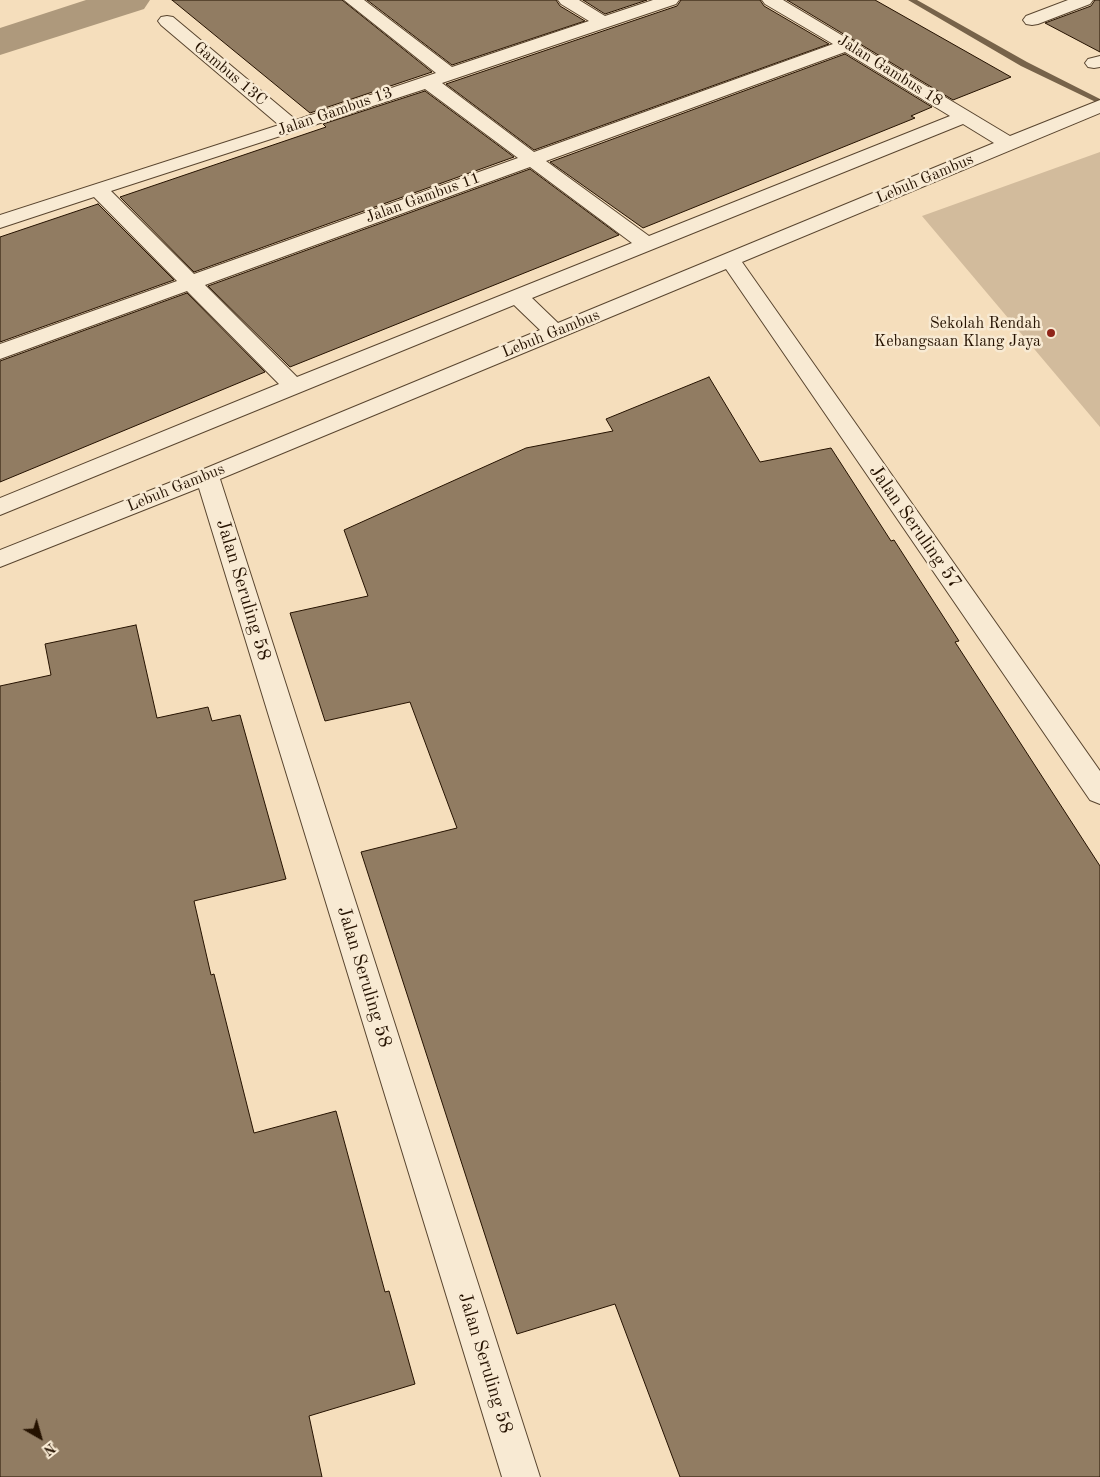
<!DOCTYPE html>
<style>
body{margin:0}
#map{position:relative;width:1100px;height:1477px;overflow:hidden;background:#f5debc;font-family:"Old Standard TT",serif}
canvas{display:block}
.north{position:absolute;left:15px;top:1412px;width:50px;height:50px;-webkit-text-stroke:4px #f8ead3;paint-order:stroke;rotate:142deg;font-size:14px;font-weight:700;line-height:20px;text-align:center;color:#251200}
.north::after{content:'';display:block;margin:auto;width:18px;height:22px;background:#251200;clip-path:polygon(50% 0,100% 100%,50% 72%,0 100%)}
</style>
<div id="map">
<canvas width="1100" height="1477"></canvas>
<div class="north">N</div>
</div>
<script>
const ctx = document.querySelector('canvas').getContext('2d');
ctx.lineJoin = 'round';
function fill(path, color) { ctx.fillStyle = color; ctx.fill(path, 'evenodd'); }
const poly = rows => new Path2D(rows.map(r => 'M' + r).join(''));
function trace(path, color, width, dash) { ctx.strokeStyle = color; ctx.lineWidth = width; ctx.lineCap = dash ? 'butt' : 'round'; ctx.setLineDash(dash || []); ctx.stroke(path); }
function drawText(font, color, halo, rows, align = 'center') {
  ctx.font = font + ' "Old Standard TT",serif'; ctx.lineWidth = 5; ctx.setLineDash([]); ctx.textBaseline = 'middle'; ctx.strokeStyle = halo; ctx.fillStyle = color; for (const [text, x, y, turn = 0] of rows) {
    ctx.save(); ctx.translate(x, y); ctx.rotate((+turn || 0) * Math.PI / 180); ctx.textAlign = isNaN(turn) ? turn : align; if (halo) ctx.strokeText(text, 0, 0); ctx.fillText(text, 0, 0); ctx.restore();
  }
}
fill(poly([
 [1100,152,1100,427,922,216]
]), '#d2bb9c');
fill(poly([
 [908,0,917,0,1027,62,1100,99,1100,104,1021,66,908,0]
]), '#77634a');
fill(poly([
 [86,0,150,0,144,9,0,55,0,28,86,0]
]), '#ae997c');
const building = poly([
 [172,0,342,0,432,72,310,113,172,0],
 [367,0,556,0,560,6,585,21,452,65,367,0],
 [583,0,647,0,605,14,583,0],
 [681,0,760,0,764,6,829,44,534,150,446,84,677,6,681,0],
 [787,0,875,0,1011,77,953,100,787,0],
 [1095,0,1100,0,1100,52,1045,23,1091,6,1095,0],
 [845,54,932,107,911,116,915,118,643,228,550,162,845,54],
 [425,91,514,157,194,272,120,197,326,127,323,124,425,91],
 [530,169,619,235,290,367,208,286,530,169],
 [98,204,174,280,0,342,0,237,98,204],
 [187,293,265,372,0,482,0,361,187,293],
 [709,377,760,462,831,448,891,541,894,540,959,641,955,642,1100,866,1100,1477,680,1477,615,1304,517,1334,361,852,457,828,410,702,325,721,290,613,368,596,344,530,526,448,613,431,606,419,709,377],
 [136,625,157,718,208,707,212,721,240,715,286,879,194,901,211,975,214,974,254,1133,336,1111,385,1292,389,1291,415,1384,309,1416,322,1477,0,1477,0,686,51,675,45,644,136,625]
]);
fill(building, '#917c62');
trace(building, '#251200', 1);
const minor = poly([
 [344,0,364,0,452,67,589,21,561,4,558,0,579,0,605,16,653,0,679,0,676,4,442,83,534,152,833,44,765,4,762,0,783,0,1010,136,1100,100,1100,113,742,262,1100,771,1100,804,1090,800,726,269,220,479,540,1477,502,1477,199,488,0,567,0,550,199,471,540,330,514,305,0,515,0,498,279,384,187,291,0,359,0,344,177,281,94,197,0,228,0,215,279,125,161,25,158,21,161,17,167,16,173,17,296,120,436,73,344,0],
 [845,52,950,116,649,236,546,161,845,52],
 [425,89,518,158,194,274,111,191,425,89],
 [963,124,994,143,558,323,532,298,963,124],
 [530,167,632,243,297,377,205,285,530,167],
 [1068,0,1093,0,1090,4,1038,24,1032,25,1026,24,1023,20,1026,16,1068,0],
 [1100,56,1100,67,1094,68,1088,67,1085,63,1088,59,1100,56]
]);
trace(minor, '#59452f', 2);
fill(minor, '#f8ead3');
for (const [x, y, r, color] of [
 [1051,333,5,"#8f2418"]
]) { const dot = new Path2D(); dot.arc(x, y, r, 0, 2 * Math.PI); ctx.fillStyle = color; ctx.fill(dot); trace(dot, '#f8ead3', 2); }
drawText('16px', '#251200', '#f8ead3', [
 ["Jalan Gambus 18",890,71,32],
 ["Gambus 13C",230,74,40],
 ["Jalan Gambus 13",335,112,-19],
 ["Lebuh Gambus",925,179,-23],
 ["Jalan Gambus 11",423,198,-20],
 ["Lebuh Gambus",551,334,-22],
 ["Lebuh Gambus",176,488,-22]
]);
drawText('16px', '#251200', '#f8ead3', [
 ["Sekolah Rendah",1041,324],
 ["Kebangsaan Klang Jaya",1041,342]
], 'right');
drawText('19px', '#251200', '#f8ead3', [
 ["Jalan Seruling 57",915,527,55],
 ["Jalan Seruling 58",243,590,73],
 ["Jalan Seruling 58",364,977,73],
 ["Jalan Seruling 58",485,1363,73]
]);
</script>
